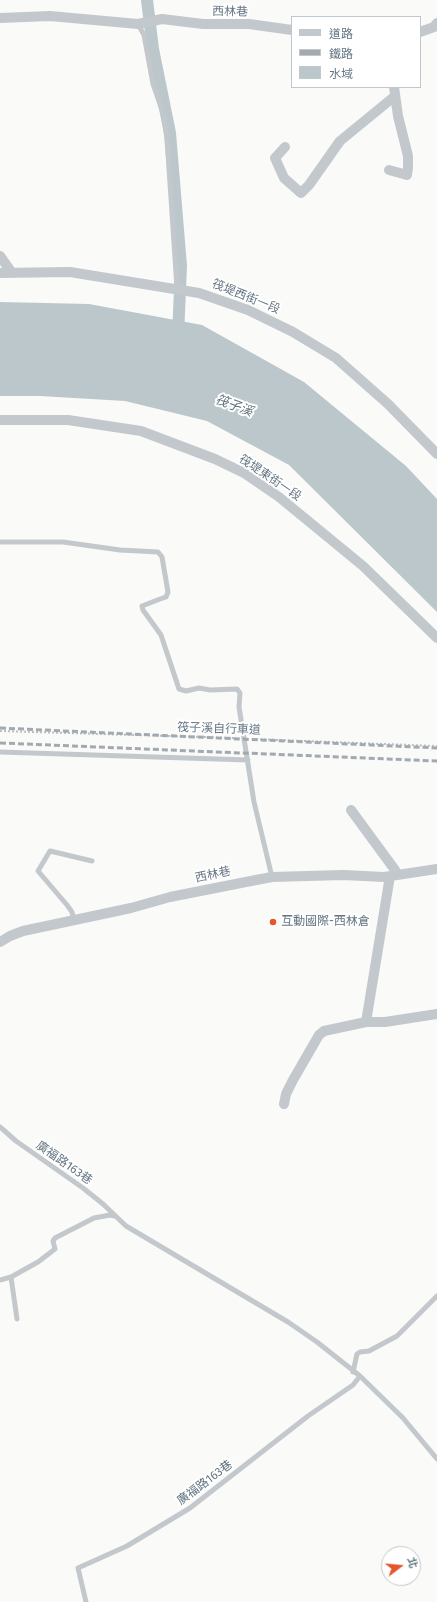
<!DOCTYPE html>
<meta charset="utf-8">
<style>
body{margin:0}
#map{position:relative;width:437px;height:1602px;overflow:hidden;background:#fafaf8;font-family:"Fira Sans","Noto Sans TC",sans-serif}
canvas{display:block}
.legend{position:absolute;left:291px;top:16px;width:130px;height:72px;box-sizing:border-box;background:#fff;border:1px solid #c1c8cd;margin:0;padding:5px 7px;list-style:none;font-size:12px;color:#657683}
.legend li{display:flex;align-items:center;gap:8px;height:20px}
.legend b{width:20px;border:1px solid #c1c8cd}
.north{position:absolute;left:381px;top:1546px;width:40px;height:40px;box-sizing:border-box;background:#fff;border:1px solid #c1c8cd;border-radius:50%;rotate:74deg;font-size:11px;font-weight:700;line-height:16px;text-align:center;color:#657683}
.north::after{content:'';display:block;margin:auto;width:14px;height:18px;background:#e4572e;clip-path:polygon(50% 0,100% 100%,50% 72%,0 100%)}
</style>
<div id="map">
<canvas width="437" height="1602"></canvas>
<ul class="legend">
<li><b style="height:5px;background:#c3c8cc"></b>道路</li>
<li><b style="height:5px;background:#a2aab0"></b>鐵路</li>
<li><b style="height:11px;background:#bbc7cb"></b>水域</li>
</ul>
<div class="north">北</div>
</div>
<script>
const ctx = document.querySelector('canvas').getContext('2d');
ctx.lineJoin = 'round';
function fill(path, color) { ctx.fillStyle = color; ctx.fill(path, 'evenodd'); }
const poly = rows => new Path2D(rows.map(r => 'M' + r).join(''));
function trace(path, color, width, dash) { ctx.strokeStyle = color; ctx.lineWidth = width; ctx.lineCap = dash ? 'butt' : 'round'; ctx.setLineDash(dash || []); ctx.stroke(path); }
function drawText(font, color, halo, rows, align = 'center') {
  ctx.font = font + ' "Fira Sans","Noto Sans TC",sans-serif'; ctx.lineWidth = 4; ctx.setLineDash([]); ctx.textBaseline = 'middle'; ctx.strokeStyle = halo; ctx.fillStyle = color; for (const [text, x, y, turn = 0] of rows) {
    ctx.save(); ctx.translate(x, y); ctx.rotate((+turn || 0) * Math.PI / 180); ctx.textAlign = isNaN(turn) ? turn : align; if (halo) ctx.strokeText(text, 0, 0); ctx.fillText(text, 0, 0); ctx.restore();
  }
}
fill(poly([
 [0,302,89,304,202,325,304,382,406,466,437,499,437,612,289,465,207,421,125,401,40,396,0,396]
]), '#bbc7cb');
trace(poly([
 [147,0,153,49,170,133,181,266,178,336]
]), '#bbc7cb', 12);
trace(poly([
 [0,731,236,738],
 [252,739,437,746]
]), '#bbbfc2', 2, [2, 2]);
trace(poly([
 [138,24,144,35,153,84,163,113,167,138,177,288],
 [0,542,63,542,120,550,158,552,162,557,168,592,166,597,160,599,142,606,143,610,161,635,179,689,186,691,199,688,210,690,237,689,240,693,239,707,254,802,272,877],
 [0,752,248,760],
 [74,921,72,912,67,905,38,871,50,851,92,861],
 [0,1127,16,1141,83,1188,103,1204,126,1226,288,1322,317,1342,360,1376,403,1418,437,1459],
 [0,1280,11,1277],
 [17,1319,11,1277,38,1262,55,1249,53,1241,55,1238,94,1218,110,1215,115,1216],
 [353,1372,357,1354,360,1352,369,1351,397,1336,437,1296],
 [86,1602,78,1568,127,1546,190,1508,308,1416,353,1385,360,1376]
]), '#c3c8cc', 5);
trace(poly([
 [0,18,50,16,138,24,162,19,203,24,249,24,292,30],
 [420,32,434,27,437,23],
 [285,147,275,158,284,178,301,193,309,185,340,141,395,96],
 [389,170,407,175,408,168,408,156,398,116,394,87],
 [0,256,12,273],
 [0,273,70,272,199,293,248,310,293,332,336,358,388,404,437,454],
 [0,420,68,420,141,431,215,459,244,473,279,497,363,566,437,638],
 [351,810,395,870,397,875],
 [0,942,10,936,23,931,131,908,170,897,256,880,272,877,343,875,384,877,437,869],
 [366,1022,390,876],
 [284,1104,286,1094,293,1080,319,1035,324,1031,366,1022,385,1022,437,1014]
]), '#c3c8cc', 10);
trace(poly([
 [0,728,437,748],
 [0,743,437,761]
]), '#a2aab0', 3, [6, 3]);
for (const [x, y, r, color] of [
 [273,922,4,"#e4572e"]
]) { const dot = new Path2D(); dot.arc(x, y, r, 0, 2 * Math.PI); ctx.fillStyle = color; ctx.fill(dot); trace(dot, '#fff', 1.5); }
drawText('12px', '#657683', '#fff', [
 ["西林巷",230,12,1],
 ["筏堤西街一段",246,297,22],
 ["筏堤東街一段",270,478,34],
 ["筏子溪自行車道",219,729,2],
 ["西林巷",213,875,-12],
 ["廣福路163巷",64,1163,35],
 ["廣福路163巷",205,1483,-37]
]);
drawText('12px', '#657683', '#fff', [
 ["互動國際-西林倉",281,922]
], 'left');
drawText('italic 13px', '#60757c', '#fff', [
 ["筏子溪",234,406,20]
]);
</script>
